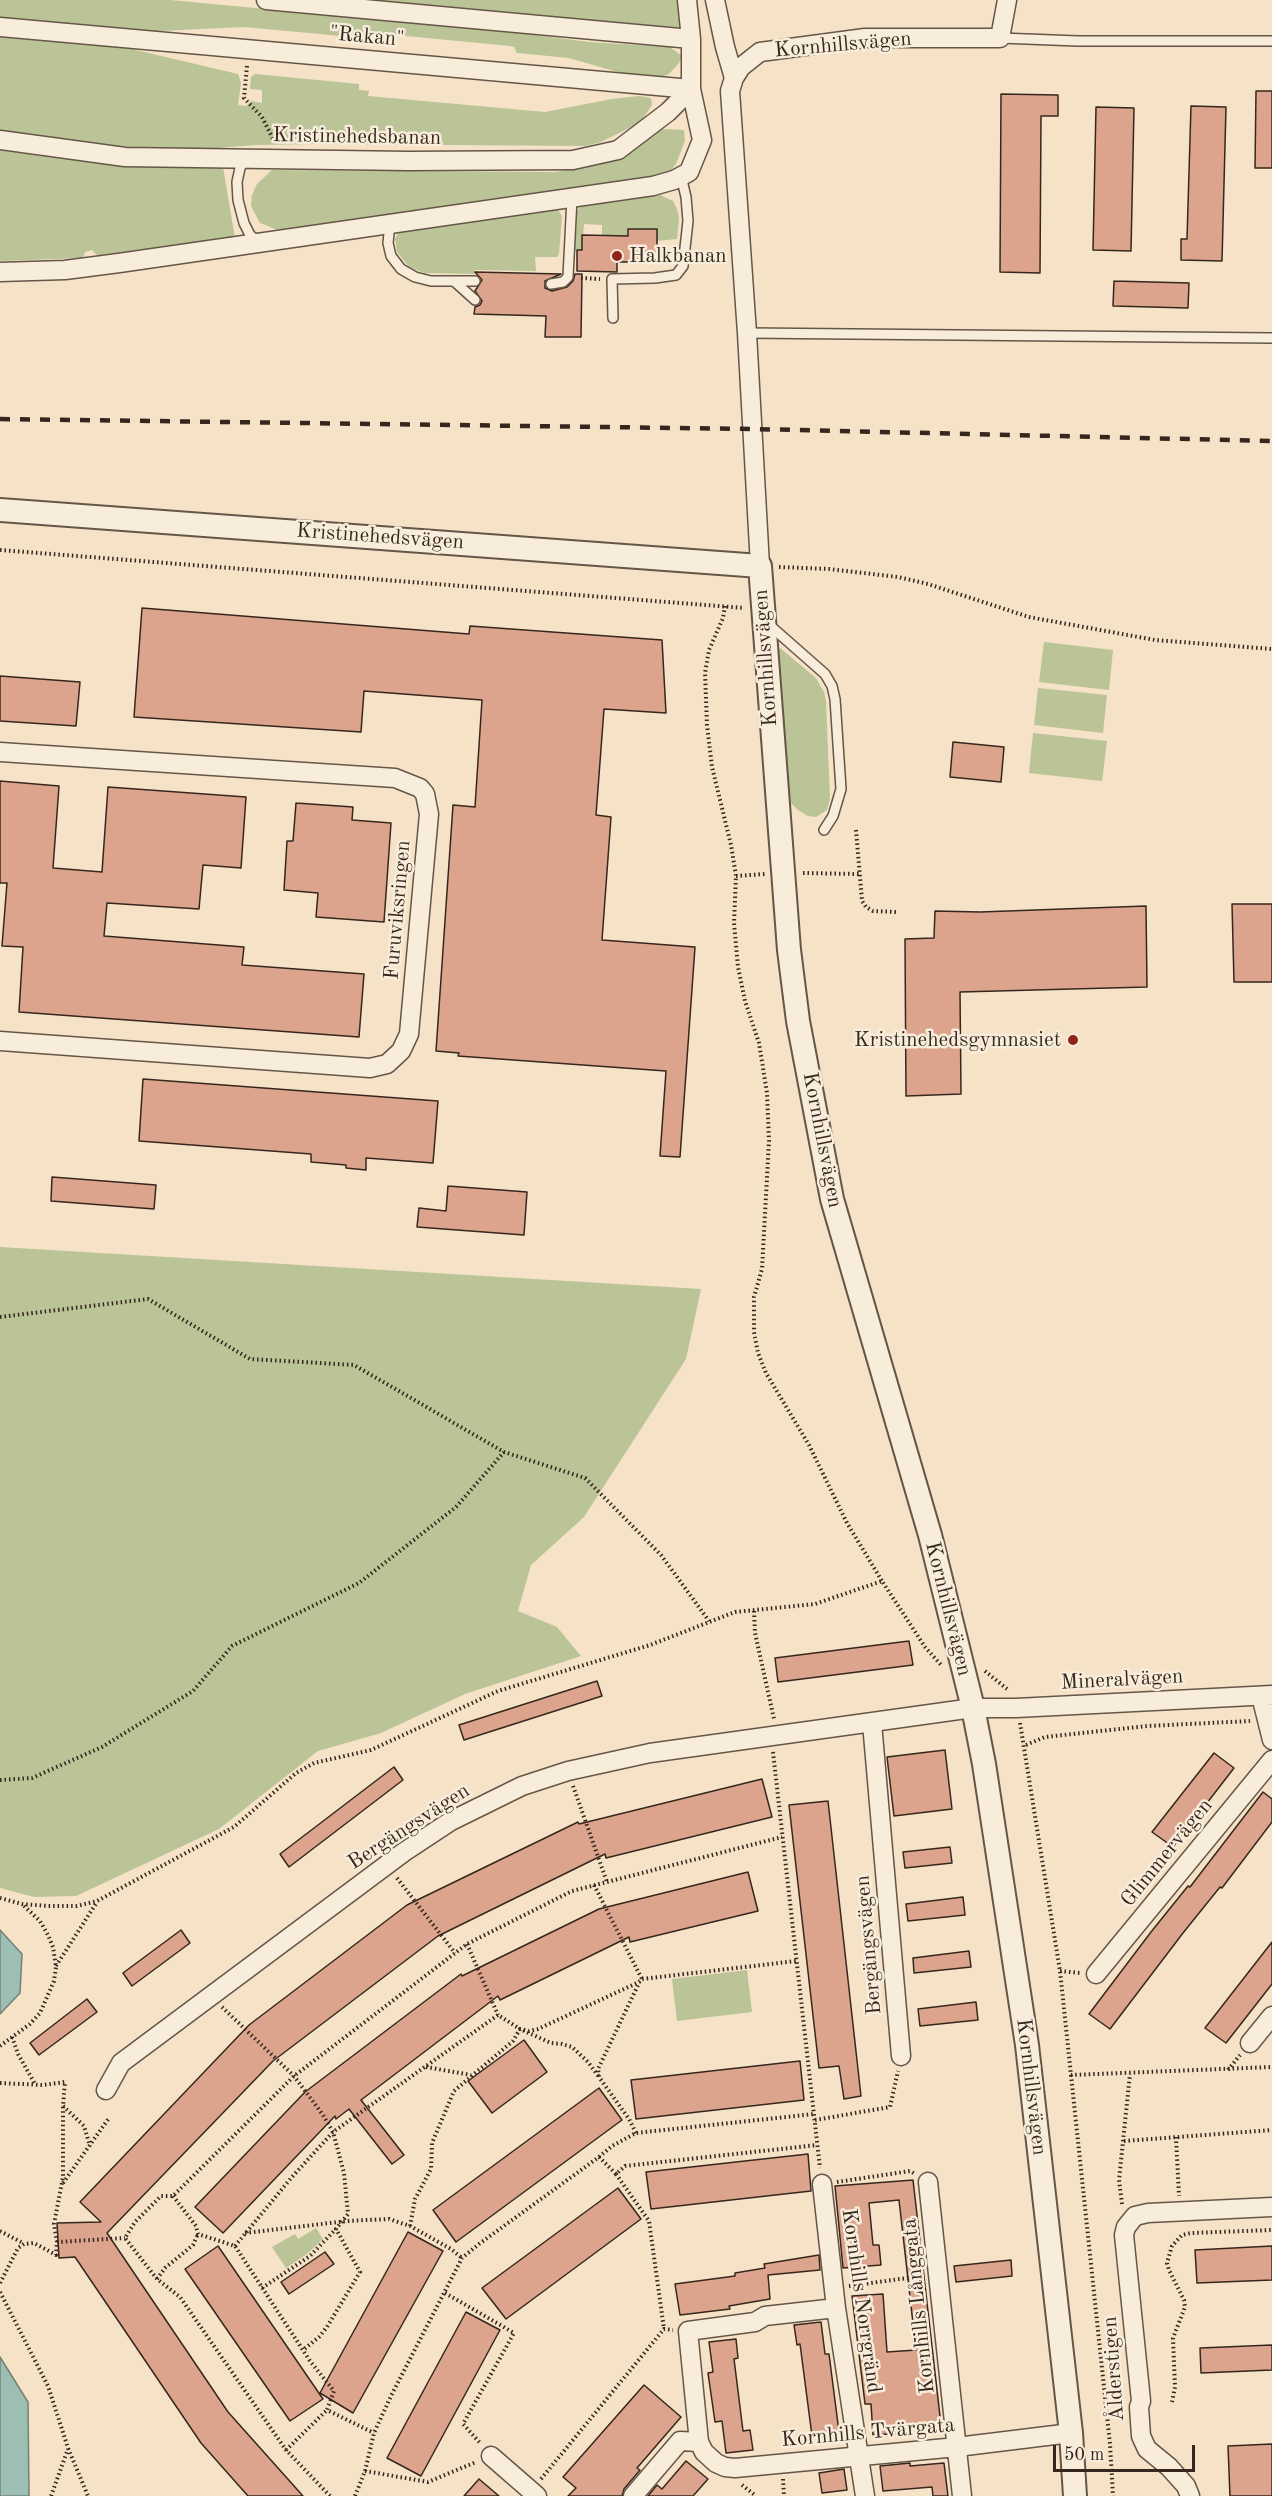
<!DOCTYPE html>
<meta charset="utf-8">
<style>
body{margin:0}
#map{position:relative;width:1272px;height:2496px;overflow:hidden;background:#f5e2c7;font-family:"Old Standard TT",serif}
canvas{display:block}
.scale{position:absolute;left:1053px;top:2445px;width:142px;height:27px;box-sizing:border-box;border:3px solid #35271d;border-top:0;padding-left:8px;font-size:18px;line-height:21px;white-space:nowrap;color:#35271d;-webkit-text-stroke:4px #f8ecdb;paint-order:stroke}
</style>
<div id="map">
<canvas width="1272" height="2496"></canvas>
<div class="scale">50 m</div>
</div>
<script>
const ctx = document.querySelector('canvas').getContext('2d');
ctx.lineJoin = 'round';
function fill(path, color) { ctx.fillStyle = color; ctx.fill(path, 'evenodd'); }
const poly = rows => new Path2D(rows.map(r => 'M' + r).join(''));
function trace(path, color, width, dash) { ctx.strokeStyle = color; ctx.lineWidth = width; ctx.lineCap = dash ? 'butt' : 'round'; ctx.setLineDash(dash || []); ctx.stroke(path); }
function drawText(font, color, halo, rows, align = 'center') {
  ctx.font = font + ' "Old Standard TT",serif'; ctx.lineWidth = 5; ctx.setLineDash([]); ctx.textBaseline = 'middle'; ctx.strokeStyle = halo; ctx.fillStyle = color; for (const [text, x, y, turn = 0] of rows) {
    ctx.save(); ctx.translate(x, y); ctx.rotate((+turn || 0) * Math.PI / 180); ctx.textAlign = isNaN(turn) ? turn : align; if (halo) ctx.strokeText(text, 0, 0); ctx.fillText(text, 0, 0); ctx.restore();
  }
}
fill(poly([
 [0,0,170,0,511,32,589,42,670,47,682,56,679,63,669,74,658,79,638,78,569,58,517,53,514,47,510,46,365,32,363,38,244,27,139,32,0,19],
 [330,0,678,0,681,26,672,29],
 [0,35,110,44,238,74,241,83,238,105,246,106,251,101,262,103,262,90,250,89,251,77,255,74,359,84,359,90,369,91,368,96,545,112,612,99,639,96,651,98,652,105,642,120,633,126,601,142,586,146,317,144,256,145,168,152,106,149,0,134],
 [662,129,684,130,685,141,676,164,669,172,660,177,283,232,260,223,251,206,252,195,257,184,272,170,555,172,572,169],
 [0,149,115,163,223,167,235,238,99,257,92,250,85,252,83,258,0,261],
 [660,195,673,201,677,209,679,218,677,239,657,241,657,229,628,229,628,236,602,235,602,225,584,224,582,250,575,250,577,211,581,206],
 [551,209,558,210,562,216,559,254,557,257,535,257,536,271,475,270,475,274,424,273,409,267,397,252,395,239,399,231],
 [1044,642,1113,650,1109,690,1039,682],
 [780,648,816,678,824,692,826,701,830,799,827,810,816,817,808,816,798,810,787,799,778,651],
 [1038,688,1107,695,1103,733,1034,725],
 [1033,733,1107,741,1102,781,1029,773],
 [0,1247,701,1289,686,1359,584,1517,531,1565,518,1611,557,1627,581,1656,465,1694,381,1733,318,1751,219,1829,76,1896,34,1897,0,1888],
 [747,1970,752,2012,677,2021,672,1979],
 [316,2228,323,2239,307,2254,286,2268,272,2247,295,2234,298,2239]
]), '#bac497');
const water = poly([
 [0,1930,22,1954,20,1993,0,2014,0,1930],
 [0,2357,28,2402,29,2496,0,2496,0,2357]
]);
fill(water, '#9cbeb3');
trace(water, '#738277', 1.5);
const building = poly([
 [1256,91,1272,91,1272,168,1255,168,1256,91],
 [1001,94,1058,95,1058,116,1041,116,1040,273,1000,272,1001,94],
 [1191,106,1226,107,1222,261,1181,260,1181,239,1187,239,1191,106],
 [1096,107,1134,108,1131,251,1093,250,1096,107],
 [628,229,657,229,657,262,617,262,617,272,577,271,577,250,582,250,582,235,628,236,628,229],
 [475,272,561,274,545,281,545,288,552,291,567,287,573,281,575,274,582,274,581,337,545,337,546,316,474,314,475,307,480,305,482,301,475,291,482,280,475,272],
 [1114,281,1189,283,1188,308,1113,306,1114,281],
 [142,608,469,634,470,626,662,640,666,713,604,709,596,815,611,817,602,940,695,947,680,1157,660,1156,666,1071,458,1056,459,1053,436,1051,453,805,475,807,482,700,364,691,361,732,134,717,142,608],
 [0,676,80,682,76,726,0,721,0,676],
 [953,742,1004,747,1001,782,950,777,953,742],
 [0,781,59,786,53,868,102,872,108,787,246,797,241,868,203,865,199,909,107,903,104,936,244,947,242,965,364,974,359,1037,19,1012,23,947,2,946,7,883,0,883,0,781],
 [296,803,353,807,352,820,391,823,384,922,316,917,318,893,284,890,287,841,293,841,296,803],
 [1232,904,1272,904,1272,982,1234,982,1232,904],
 [1146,906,1147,987,960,992,961,1094,906,1096,905,939,934,938,935,911,980,912,1146,906],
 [143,1079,438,1101,433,1163,366,1158,366,1170,346,1168,346,1165,311,1162,311,1154,139,1141,143,1079],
 [52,1177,156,1185,154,1209,51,1201,52,1177],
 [448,1186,527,1192,524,1235,417,1227,419,1208,446,1211,448,1186],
 [909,1641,913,1665,778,1682,775,1658,909,1641],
 [597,1681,602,1696,464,1740,459,1725,597,1681],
 [945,1750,952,1809,894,1816,887,1757,945,1750],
 [1214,1753,1234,1768,1173,1847,1152,1832,1214,1753],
 [394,1767,403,1780,289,1867,280,1854,394,1767],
 [762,1779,772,1817,606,1858,605,1854,438,1936,273,2061,107,2233,228,2412,303,2496,248,2496,201,2443,75,2257,59,2258,57,2223,101,2222,80,2202,249,2025,407,1905,578,1822,579,1824,762,1779],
 [1263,1792,1272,1799,1272,1822,1222,1888,1220,1887,1183,1933,1110,2029,1089,2014,1151,1932,1188,1886,1190,1887,1263,1792],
 [828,1801,861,2096,844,2099,839,2066,819,2068,789,1805,828,1801],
 [950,1847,952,1863,905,1868,903,1852,950,1847],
 [748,1872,758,1911,630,1942,629,1937,500,2000,498,1996,361,2100,404,2155,392,2164,349,2109,336,2119,335,2116,223,2233,195,2207,305,2092,461,1974,462,1976,599,1909,748,1872],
 [963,1897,965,1915,908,1921,906,1904,963,1897],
 [181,1930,190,1943,132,1986,123,1973,181,1930],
 [1272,1942,1272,1984,1226,2043,1205,2028,1272,1942],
 [969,1951,971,1967,914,1973,913,1958,969,1951],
 [87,1999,97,2012,39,2055,30,2043,87,1999],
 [976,2002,978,2020,920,2026,918,2009,976,2002],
 [524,2040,547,2072,492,2113,468,2081,524,2040],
 [800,2061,804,2100,636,2119,631,2080,800,2061],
 [599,2088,622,2120,456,2242,433,2210,599,2088],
 [808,2154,811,2191,651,2209,646,2172,808,2154],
 [913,2180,941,2425,903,2430,903,2433,873,2435,871,2404,865,2404,852,2296,883,2294,887,2352,916,2350,899,2200,869,2203,873,2245,879,2245,881,2265,843,2268,835,2186,913,2180],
 [618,2188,641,2219,506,2319,482,2288,618,2188],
 [408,2232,443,2251,353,2413,320,2393,408,2232],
 [218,2246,323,2399,290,2421,185,2269,218,2246],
 [1272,2246,1272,2280,1197,2283,1195,2250,1272,2246],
 [325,2252,334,2264,289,2294,281,2282,325,2252],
 [819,2255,820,2270,768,2275,770,2299,729,2306,730,2309,680,2315,675,2284,735,2276,735,2273,765,2268,764,2264,819,2255],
 [1011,2260,1012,2276,956,2282,954,2266,1011,2260],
 [466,2312,500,2330,421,2476,387,2458,466,2312],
 [821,2322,825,2354,829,2354,839,2432,812,2436,800,2344,797,2345,794,2325,821,2322],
 [736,2339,738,2358,734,2359,743,2431,750,2430,753,2450,726,2453,722,2421,715,2422,708,2373,713,2372,709,2342,736,2339],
 [1272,2345,1272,2370,1201,2373,1200,2348,1272,2345],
 [644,2385,681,2417,637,2468,640,2470,624,2489,622,2496,568,2496,576,2488,563,2477,644,2385],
 [1272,2444,1272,2496,1230,2496,1228,2446,1272,2444],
 [686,2461,708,2479,693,2496,648,2496,657,2485,662,2489,686,2461],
 [910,2463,910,2466,944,2463,948,2496,933,2496,932,2487,883,2491,880,2466,910,2463],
 [844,2469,847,2490,822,2493,819,2473,844,2469],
 [479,2479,499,2496,464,2496,479,2479]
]);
fill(building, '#dda48d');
trace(building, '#35271d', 1.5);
const service = poly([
 [1000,38,1078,41,1272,41],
 [246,158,240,168,237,182,238,200,244,223,250,235,259,242],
 [390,224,388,243,391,256,401,269,415,277,431,281,475,281],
 [455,282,475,300],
 [551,284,563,282,568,277,572,198],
 [613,318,612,279,655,278,676,275,683,266,688,221,686,197,681,176],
 [747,333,1272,338],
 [767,623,825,674,832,686,835,699,841,789,833,816,824,830]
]);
const minor = poly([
 [266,0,691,39],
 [715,0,725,47,734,78],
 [0,27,691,89,691,39,687,0],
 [0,140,125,157,408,161,573,160,618,150,668,112,691,89,702,140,689,172,674,180,653,186,119,263,65,270,0,272],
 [760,566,747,333,730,91,734,78,741,67,760,52,865,38,1000,38,1007,0],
 [0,752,395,778,420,788,425,794,429,814,409,1034,401,1051,387,1064,370,1068,0,1041],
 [1261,1696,1272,1740],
 [872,1723,901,2056],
 [1096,1974,1272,1760],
 [1250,2043,1272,2016],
 [106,2090,121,2063,404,1852,451,1821,522,1786,568,1771,650,1753,973,1708,1016,1708,1272,1695],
 [928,2182,962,2496],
 [822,2184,836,2308,865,2496],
 [699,2442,688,2331,755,2322,765,2316,836,2308],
 [491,2456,537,2496],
 [633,2496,680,2441,699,2442,704,2452,716,2463,725,2467,735,2468,957,2447,1071,2433],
 [1190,2496,1186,2486,1169,2467,1147,2449,1141,2436,1139,2407,1141,2401,1124,2235,1126,2227,1135,2216,1148,2213,1272,2207]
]);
const tertiary = poly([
 [0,510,760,566,789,950,798,1021,832,1199,930,1535,973,1708,984,1764,1027,2045,1071,2433,1075,2496]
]);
trace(service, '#655648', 12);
trace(minor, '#655648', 21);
trace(tertiary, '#655648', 26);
trace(poly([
 [247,66,244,98,262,117,275,143],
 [581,278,600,279],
 [0,550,744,608],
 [779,567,829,569,898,577,928,584,1029,617,1155,640,1272,649],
 [725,606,723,618,709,650,705,673,707,725,712,767,731,845,736,876,734,923,738,967,745,1001,759,1043,767,1093,769,1141,762,1269,754,1297,754,1332,758,1353,766,1373,809,1445,847,1523,882,1581],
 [856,830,862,901,866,907,873,911,896,912],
 [803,873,859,874],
 [736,876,765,874],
 [0,1317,148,1299,250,1359,354,1365,504,1452,585,1478,661,1555,709,1621],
 [754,1611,755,1633,774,1719],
 [985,1671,1007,1689],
 [1020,1723,1060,1971,1071,2075,1272,2067],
 [1026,1745,1045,1737,1147,1726,1250,1721],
 [773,1752,820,2168],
 [0,1780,32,1778,102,1747,193,1691,232,1646,359,1583,456,1507,504,1452],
 [573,1786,607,1882],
 [397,1878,455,1953],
 [594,1885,642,1979],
 [0,1898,22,1904,48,1906,77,1906,97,1901,234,1827,296,1773,314,1763,371,1750,498,1691,650,1645,735,1612,815,1604,882,1581,925,1647,942,1666],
 [467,1944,498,2015],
 [56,1966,97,1902],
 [1060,1971,1080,1973],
 [222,2007,294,2076,323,2115,333,2132,344,2173,348,2214,336,2229,360,2272,327,2327,319,2337,303,2350],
 [12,2037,18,2054,35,2084],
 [0,2046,30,2024,40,2013,54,1981,56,1967,53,1947,48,1935,40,1921,22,1904],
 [426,2067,471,2075],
 [1228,2070,1240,2055],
 [1071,2075,1110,2444,1113,2496],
 [0,2083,43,2085,65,2082,63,2106,63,2177,54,2224,57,2242],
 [63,2106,84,2126,90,2146],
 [815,2120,890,2107,898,2071],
 [636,2133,629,2119,599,2077,598,2069,639,1983],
 [1176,2137,1179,2196],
 [1124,2141,1272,2130],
 [599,2157,612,2146,636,2133,814,2114],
 [616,2174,649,2221,664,2329],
 [837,2182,910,2171,915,2174],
 [63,2183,109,2118],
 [173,2196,196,2226,198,2234,235,2246,310,2361,334,2391,327,2410,374,2433],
 [1122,2204,1119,2180,1130,2074],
 [410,2226,415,2199,431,2169,432,2143,454,2091,513,2041,520,2029,551,2043,562,2044,572,2047,588,2062,599,2077],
 [0,2231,23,2243],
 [245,2233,347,2221,389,2219,410,2226,451,2249,462,2258],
 [235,2246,292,2177,333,2132,498,2015,520,2029,529,2031,538,2029,639,1982,642,1979,796,1961],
 [157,2279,165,2268,193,2245,198,2234],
 [0,2283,18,2248,24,2244,34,2243,56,2255,57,2242,125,2238],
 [849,2286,922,2276],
 [262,2288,310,2256,336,2229],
 [0,2292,48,2386,68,2448,88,2496],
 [445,2293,514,2333,463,2424,481,2444],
 [1172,2402,1175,2387,1173,2338,1185,2307,1184,2300,1169,2270,1167,2263,1172,2246,1182,2235,1191,2233,1272,2230],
 [286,2450,327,2410],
 [365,2471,428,2482,476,2462],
 [541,2479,664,2329,673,2330],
 [783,2479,784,2496],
 [742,2485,756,2496],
 [51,2496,68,2449],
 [330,2496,286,2450,180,2297,157,2279,125,2238,135,2222,161,2196,173,2196,294,2076,467,1944,572,1891,782,1837],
 [355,2496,365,2471,374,2433,391,2396,462,2258,479,2244,599,2157,616,2174,625,2166,817,2145]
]), '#35271d', 4, [1.5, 3]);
trace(service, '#f8ecdb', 9);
trace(minor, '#f8ecdb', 18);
trace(tertiary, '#f8ecdb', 22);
trace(poly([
 [0,419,753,429,1272,441]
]), '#35271d', 4.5, [10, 10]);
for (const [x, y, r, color] of [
 [617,256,6,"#8f2418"],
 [1073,1040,6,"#8f2418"]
]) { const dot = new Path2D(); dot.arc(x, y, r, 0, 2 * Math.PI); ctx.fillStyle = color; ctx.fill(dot); trace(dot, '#f8ecdb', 2); }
drawText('21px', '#35271d', '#f8ecdb', [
 ["\"Rakan\"",367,37,5],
 ["Kornhillsvägen",843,45,-5],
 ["Kristinehedsbanan",357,137,1],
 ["Kristinehedsvägen",380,537,4],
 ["Kornhillsvägen",766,658,-94],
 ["Furuviksringen",398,910,-85],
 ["Kornhillsvägen",822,1140,79],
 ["Kornhillsvägen",948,1609,76],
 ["Mineralvägen",1122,1680,-3],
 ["Bergängsvägen",409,1827,-33],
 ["Glimmervägen",1167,1853,-51],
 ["Bergängsvägen",869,1945,-95],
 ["Kornhillsvägen",1031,2087,83],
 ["Kornhills Norrgränd",861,2301,82],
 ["Kornhills Långgata",919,2306,-96],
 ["Ålderstigen",1114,2369,-94],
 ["Kornhills Tvärgata",868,2433,-5]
]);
drawText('21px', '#35271d', '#f8ecdb', [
 ["Halkbanan",629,256],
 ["Kristinehedsgymnasiet",1061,1040,"right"]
], 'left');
</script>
